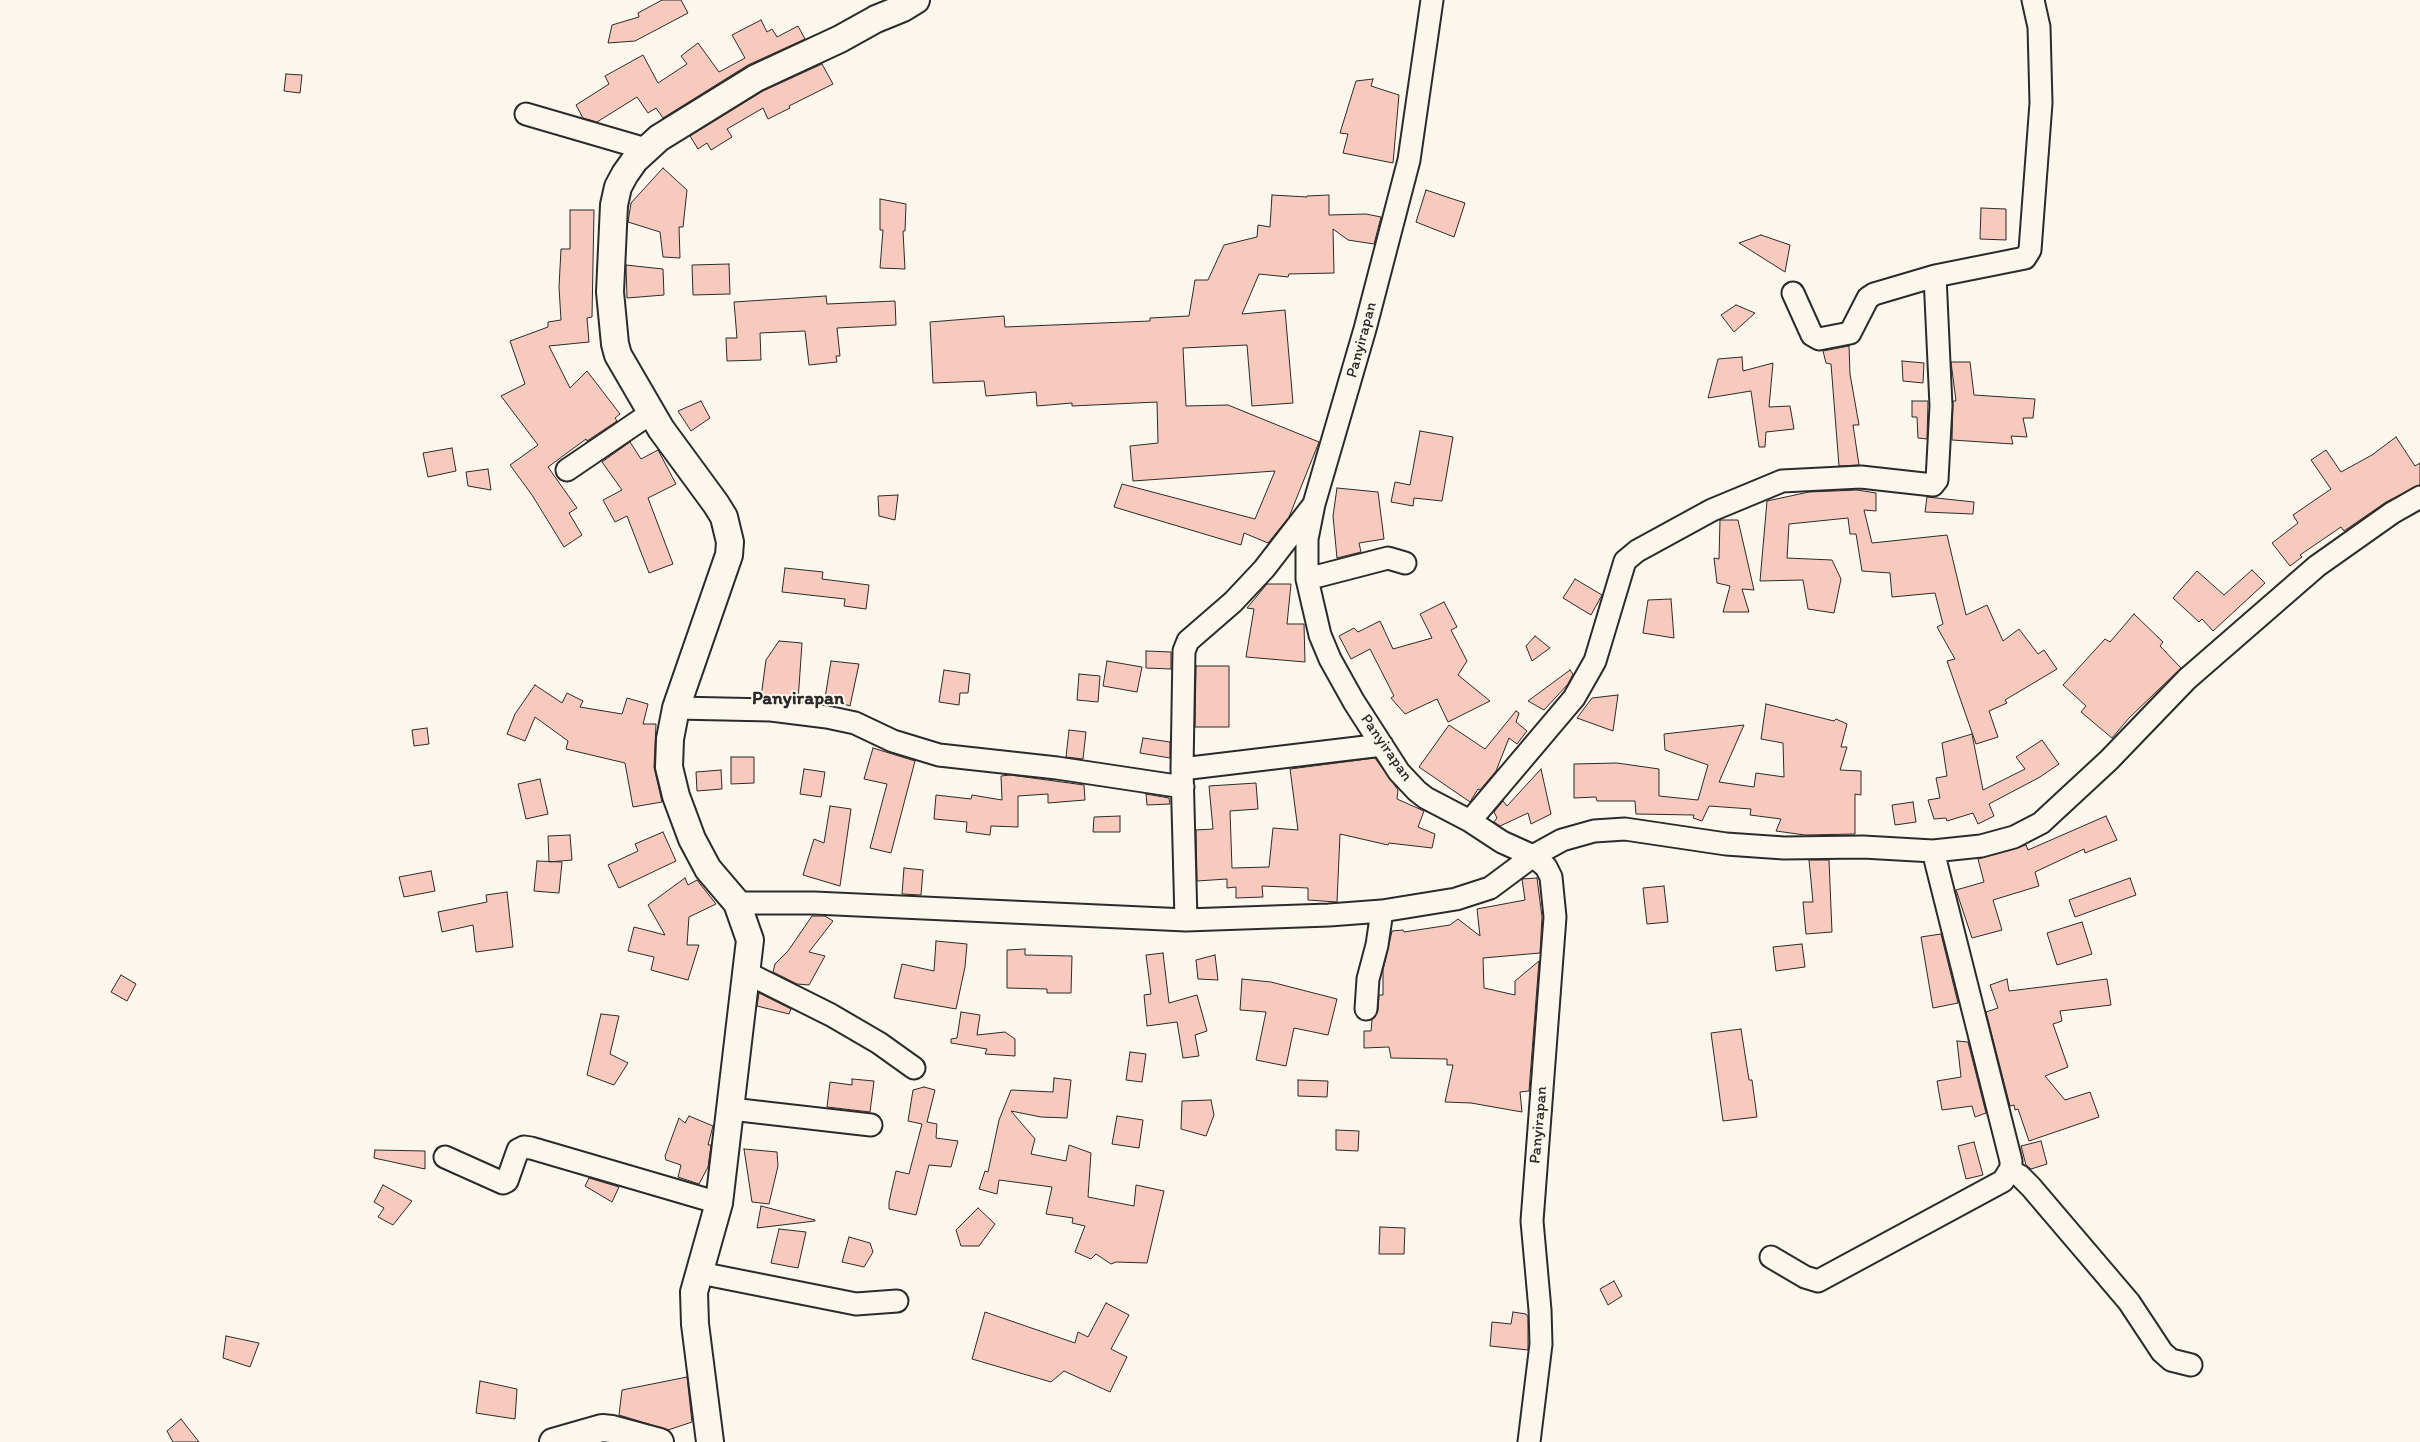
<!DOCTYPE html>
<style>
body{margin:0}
canvas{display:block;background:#fbf7ec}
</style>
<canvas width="2420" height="1442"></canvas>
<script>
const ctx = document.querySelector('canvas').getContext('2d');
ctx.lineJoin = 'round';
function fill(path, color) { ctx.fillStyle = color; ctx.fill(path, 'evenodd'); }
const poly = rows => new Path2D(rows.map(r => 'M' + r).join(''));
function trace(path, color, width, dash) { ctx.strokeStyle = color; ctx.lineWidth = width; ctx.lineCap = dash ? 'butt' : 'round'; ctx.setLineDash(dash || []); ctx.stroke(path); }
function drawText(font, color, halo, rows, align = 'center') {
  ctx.font = font + ' Itim,sans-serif'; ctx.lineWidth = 4; ctx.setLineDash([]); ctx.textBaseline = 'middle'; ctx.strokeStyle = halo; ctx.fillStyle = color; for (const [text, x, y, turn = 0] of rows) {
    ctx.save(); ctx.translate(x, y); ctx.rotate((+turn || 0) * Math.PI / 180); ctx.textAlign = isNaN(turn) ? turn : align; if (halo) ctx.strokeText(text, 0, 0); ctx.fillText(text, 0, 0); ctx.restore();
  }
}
const building = poly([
 [662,0,681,0,688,13,635,41,608,43,612,25,639,17,638,13,662,0],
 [761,20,767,32,772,29,777,37,798,26,805,39,748,65,663,118,656,108,648,113,637,97,597,122,583,118,576,105,609,84,605,76,643,55,658,83,687,64,681,56,698,43,719,72,745,58,732,35,761,20],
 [822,64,833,84,789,106,790,108,768,119,763,108,727,129,732,137,711,150,707,143,698,149,690,136,763,91,822,64],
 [286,74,302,75,300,93,284,91,286,74],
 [1373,79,1371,86,1399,95,1393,163,1343,153,1348,134,1340,133,1356,81,1373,79],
 [663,168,687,190,683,227,679,227,680,258,663,257,660,232,628,222,631,203,663,168],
 [1426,190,1465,203,1454,237,1416,222,1426,190],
 [1272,195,1307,197,1307,196,1329,195,1329,215,1366,214,1381,217,1374,244,1348,240,1333,229,1334,273,1289,274,1288,277,1259,274,1242,314,1285,310,1293,403,1252,406,1247,345,1183,348,1186,406,1228,405,1319,442,1289,517,1268,543,1244,533,1241,545,1114,507,1122,484,1255,519,1275,471,1133,481,1130,446,1158,443,1157,402,1072,406,1072,403,1037,406,1036,392,986,396,984,381,933,383,930,322,1004,316,1005,327,1150,321,1150,318,1189,316,1195,280,1208,280,1224,245,1257,237,1258,225,1270,227,1272,195],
 [880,199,906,204,905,231,903,231,905,269,880,268,883,230,880,230,880,199],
 [1981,208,2006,209,2006,240,1980,239,1981,208],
 [570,210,594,210,592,317,587,318,589,342,549,346,570,388,587,371,620,414,615,418,617,421,587,441,586,439,548,467,577,508,569,513,582,535,564,547,532,495,510,465,538,445,501,396,525,384,510,341,548,327,548,322,561,320,559,287,561,249,570,249,570,210],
 [1761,235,1790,245,1785,272,1739,243,1761,235],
 [729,264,730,294,693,295,692,265,729,264],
 [626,265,663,269,664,295,627,298,626,265],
 [826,296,827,304,895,301,896,325,837,328,840,356,836,356,837,362,809,365,805,331,760,333,761,360,727,361,726,338,737,338,734,302,826,296],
 [1736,305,1755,313,1734,332,1721,315,1736,305],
 [1849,346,1850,374,1859,425,1853,425,1859,465,1839,466,1831,364,1826,363,1823,351,1849,346],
 [1742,357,1743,371,1773,363,1769,407,1790,406,1794,429,1766,432,1765,447,1759,447,1751,391,1708,398,1718,359,1742,357],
 [1902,361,1924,363,1923,383,1903,381,1902,361],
 [1951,362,1970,362,1974,395,2035,399,2033,418,2023,418,2027,437,2011,436,2013,444,1952,440,1953,401,1956,401,1951,362],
 [701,401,710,418,691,431,678,411,701,401],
 [1912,401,1928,401,1927,439,1918,438,1917,417,1912,417,1912,401],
 [1420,431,1453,437,1442,501,1414,498,1413,506,1391,502,1395,482,1410,485,1420,431],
 [2396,437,2415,466,2420,463,2420,485,2386,502,2344,531,2341,527,2300,555,2302,557,2290,566,2272,543,2298,523,2293,515,2331,489,2311,460,2326,450,2341,472,2372,455,2396,437],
 [630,442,641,459,658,450,676,484,648,498,673,564,649,573,627,516,615,522,603,500,622,490,602,462,630,442],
 [452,448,456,471,428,477,423,453,452,448],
 [488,469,491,490,468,486,466,472,488,469],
 [1337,488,1378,492,1384,539,1359,543,1361,552,1337,558,1333,516,1337,488],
 [1857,490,1876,493,1876,511,1864,510,1872,543,1947,535,1966,615,1987,605,2003,641,2019,629,2038,654,2044,650,2057,669,2005,700,2007,703,1989,711,1998,737,1976,744,1947,661,1955,659,1937,627,1943,624,1935,593,1892,597,1890,573,1862,571,1856,534,1850,534,1848,518,1789,524,1787,558,1832,560,1841,579,1834,613,1808,609,1803,580,1760,581,1767,501,1809,492,1857,490],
 [898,495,895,520,879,516,878,496,898,495],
 [1927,497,1974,502,1973,514,1925,512,1927,497],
 [1720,520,1738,520,1754,590,1742,589,1749,612,1723,612,1730,586,1717,583,1714,558,1719,559,1720,520],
 [785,568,823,572,822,579,869,585,866,609,844,606,845,599,782,592,785,568],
 [2252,570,2265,583,2213,631,2202,619,2199,622,2173,598,2197,571,2224,595,2252,570],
 [1575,579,1602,595,1591,615,1563,598,1575,579],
 [1267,584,1291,584,1287,624,1304,624,1305,662,1246,657,1254,609,1247,608,1267,584],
 [1671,599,1674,638,1643,633,1648,600,1671,599],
 [1444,602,1457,627,1451,630,1467,661,1458,675,1490,701,1448,722,1437,699,1405,714,1391,698,1394,696,1370,649,1351,659,1339,636,1354,628,1358,632,1380,621,1393,649,1432,638,1420,614,1444,602],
 [2134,614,2163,642,2160,646,2181,668,2129,718,2112,738,2081,712,2086,706,2063,685,2105,639,2110,642,2134,614],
 [1535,636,1550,648,1532,661,1526,646,1535,636],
 [779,641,802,643,798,701,761,697,766,660,779,641],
 [1146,651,1171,652,1171,669,1146,668,1146,651],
 [831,661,859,664,850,706,825,698,831,661],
 [1107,661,1142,667,1137,692,1103,686,1107,661],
 [1196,666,1229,666,1229,727,1195,727,1196,666],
 [944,670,970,674,968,693,960,693,959,705,939,702,944,670],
 [1570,670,1573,674,1568,684,1544,710,1528,701,1570,670],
 [1079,674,1100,676,1098,702,1077,700,1079,674],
 [535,685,562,703,567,693,583,701,580,707,622,714,627,698,648,704,643,724,656,724,654,767,662,802,633,807,625,763,566,749,568,741,535,717,525,741,507,734,515,714,535,685],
 [1618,695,1613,731,1577,718,1592,698,1618,695],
 [1766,704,1834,721,1836,719,1847,724,1841,747,1847,747,1840,770,1861,771,1861,795,1855,794,1855,834,1805,835,1776,831,1781,819,1750,815,1751,809,1709,806,1702,821,1693,818,1694,815,1636,814,1635,801,1597,801,1596,797,1574,798,1574,764,1617,763,1659,769,1659,796,1698,800,1708,765,1665,750,1664,734,1744,725,1719,782,1754,787,1756,773,1784,777,1783,743,1761,739,1766,704],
 [1516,711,1519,713,1516,722,1527,731,1517,744,1509,738,1496,771,1480,790,1478,789,1470,802,1419,767,1449,725,1485,749,1516,711],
 [427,728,429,744,414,746,412,730,427,728],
 [1069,730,1086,732,1083,759,1066,757,1069,730],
 [1972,734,1983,790,2025,769,2016,757,2042,740,2059,764,2040,777,1989,804,1994,816,1978,824,1973,813,1947,821,1946,818,1934,819,1928,800,1940,798,1936,778,1947,776,1942,743,1972,734],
 [1143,738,1170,742,1170,758,1140,753,1143,738],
 [873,748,915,761,891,853,870,848,887,784,864,779,873,748],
 [731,757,754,757,754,783,731,784,731,757],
 [1375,758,1398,790,1397,799,1424,811,1418,827,1435,834,1432,848,1389,843,1388,845,1340,834,1337,902,1308,900,1308,888,1262,886,1263,897,1236,898,1236,887,1227,888,1227,879,1197,881,1196,830,1213,829,1209,786,1256,783,1258,809,1230,811,1232,868,1269,867,1273,828,1298,830,1290,769,1375,758],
 [804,769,825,772,821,797,800,794,804,769],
 [1541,769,1551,814,1531,824,1528,813,1500,826,1494,822,1497,818,1494,812,1503,801,1507,806,1541,769],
 [721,770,722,789,697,791,696,772,721,770],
 [1010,775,1084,785,1085,800,1048,803,1048,794,1018,796,1018,827,991,826,990,835,966,832,967,822,934,819,936,795,971,799,972,795,1002,800,1001,776,1010,775],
 [540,779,548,814,526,819,518,784,540,779],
 [1146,794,1169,798,1170,804,1147,805,1146,794],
 [1913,802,1916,822,1895,825,1892,805,1913,802],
 [830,806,851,809,840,886,803,875,814,839,824,843,830,806],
 [1120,816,1120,832,1093,832,1094,817,1120,816],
 [2106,816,2117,840,2085,853,2084,849,2035,872,2039,886,1993,900,2002,930,1972,938,1956,890,1984,882,1978,859,2026,845,2028,850,2106,816],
 [663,832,676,861,619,888,608,865,638,851,635,844,663,832],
 [570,835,572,860,549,862,548,836,570,835],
 [1809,860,1829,860,1832,932,1806,934,1803,902,1813,902,1809,860],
 [537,861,562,862,559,893,534,891,537,861],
 [904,868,923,870,921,895,902,894,904,868],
 [431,871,435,891,404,897,399,877,431,871],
 [685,878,688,885,697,880,716,904,689,917,687,945,699,945,688,980,651,970,654,957,628,951,634,927,665,935,648,905,685,878],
 [1537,878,1542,917,1540,953,1483,958,1484,988,1515,995,1515,981,1539,961,1529,1091,1520,1092,1522,1112,1471,1103,1445,1102,1453,1065,1447,1065,1447,1059,1391,1058,1389,1047,1364,1048,1364,1031,1371,1031,1372,1020,1378,1010,1379,995,1383,995,1383,970,1392,931,1403,930,1404,932,1450,925,1458,919,1480,936,1477,909,1525,900,1522,879,1537,878],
 [2130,878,2136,895,2075,917,2069,900,2130,878],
 [1664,886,1668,922,1647,924,1643,888,1664,886],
 [507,892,513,947,476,952,473,925,442,932,438,912,487,902,486,895,507,892],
 [812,916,825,916,833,921,809,952,825,956,809,985,797,984,773,972,775,964,788,951,812,916],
 [2082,922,2092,954,2057,965,2047,933,2082,922],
 [1941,934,1958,1003,1933,1008,1921,937,1941,934],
 [936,941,967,944,965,967,956,1009,894,998,902,964,934,971,936,941],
 [1802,944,1805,967,1776,971,1773,947,1802,944],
 [1025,949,1025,955,1072,956,1071,993,1047,993,1047,989,1007,988,1007,950,1025,949],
 [1163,953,1169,1003,1197,995,1207,1031,1195,1035,1199,1056,1183,1058,1177,1022,1147,1026,1144,995,1151,994,1146,955,1163,953],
 [1215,955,1218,980,1198,979,1196,960,1215,955],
 [121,975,136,984,127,1001,111,992,121,975],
 [1242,979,1271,982,1337,999,1328,1035,1294,1028,1286,1066,1256,1060,1266,1012,1240,1010,1242,979],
 [2007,979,2009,991,2107,979,2111,1005,2060,1011,2062,1021,2053,1024,2068,1067,2045,1076,2065,1100,2090,1092,2099,1117,2029,1141,2018,1109,2015,1110,2014,1105,2010,1106,1986,1012,1998,1008,1990,985,2007,979],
 [759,993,791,1009,789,1014,757,1006,759,993],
 [961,1012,980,1015,977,1035,1005,1032,1015,1039,1015,1056,985,1054,987,1049,951,1043,951,1039,957,1038,961,1012],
 [601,1014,619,1016,610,1054,628,1063,614,1085,587,1075,601,1014],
 [1741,1029,1749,1080,1752,1080,1757,1117,1723,1121,1711,1033,1741,1029],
 [1957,1041,1968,1042,1986,1113,1975,1117,1972,1106,1942,1110,1937,1081,1961,1077,1957,1041],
 [1130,1052,1146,1054,1142,1082,1126,1080,1130,1052],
 [1054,1078,1071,1080,1067,1118,1041,1117,1011,1111,1035,1139,1031,1154,1066,1161,1069,1145,1091,1153,1088,1197,1134,1206,1136,1185,1164,1191,1147,1263,1116,1262,1111,1264,1096,1254,1091,1259,1075,1252,1085,1226,1072,1223,1073,1218,1046,1214,1052,1187,999,1180,997,1194,979,1189,985,1171,988,1172,999,1120,1011,1090,1053,1092,1054,1078],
 [852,1079,874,1081,870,1112,827,1107,830,1082,852,1085,852,1079],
 [1298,1080,1328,1081,1327,1097,1298,1096,1298,1080],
 [924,1087,935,1090,927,1122,937,1124,936,1138,958,1141,951,1167,929,1165,916,1215,889,1209,889,1202,896,1171,909,1174,922,1124,908,1121,913,1090,924,1087],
 [1211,1100,1214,1115,1206,1136,1181,1129,1182,1101,1211,1100],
 [689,1116,713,1126,708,1145,711,1145,708,1167,699,1184,678,1177,681,1165,666,1160,665,1156,679,1118,685,1123,689,1116],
 [1117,1116,1143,1120,1139,1148,1112,1144,1117,1116],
 [1336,1130,1359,1131,1358,1151,1336,1150,1336,1130],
 [2041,1141,2047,1164,2031,1169,2026,1165,2021,1146,2041,1141],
 [1974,1142,1983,1175,1966,1179,1958,1146,1974,1142],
 [744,1149,777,1152,778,1166,769,1204,752,1202,744,1149],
 [375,1150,425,1151,425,1169,374,1158,375,1150],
 [589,1178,619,1187,612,1202,585,1186,589,1178],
 [383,1185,412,1201,393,1225,378,1217,384,1208,374,1202,383,1185],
 [761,1206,815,1220,815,1221,757,1228,761,1206],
 [978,1208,995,1224,979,1246,961,1246,956,1230,978,1208],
 [1380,1227,1405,1228,1404,1254,1379,1254,1380,1227],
 [779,1229,806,1232,798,1268,771,1263,779,1229],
 [849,1237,870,1243,873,1252,864,1267,842,1262,849,1237],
 [1614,1281,1622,1296,1608,1305,1600,1289,1614,1281],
 [1106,1303,1129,1315,1111,1349,1127,1357,1110,1392,1064,1371,1051,1382,972,1359,985,1312,1075,1343,1078,1332,1088,1337,1106,1303],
 [1513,1312,1526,1314,1528,1317,1528,1350,1490,1346,1492,1322,1511,1324,1513,1312],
 [226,1336,259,1343,250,1367,223,1358,226,1336],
 [687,1377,692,1422,668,1430,619,1415,622,1390,687,1377],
 [480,1381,517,1389,515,1419,476,1413,480,1381],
 [181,1419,199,1442,173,1442,167,1431,181,1419]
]);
fill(building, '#f8c9bd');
trace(building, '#2b2b2b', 1);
const minor = poly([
 [1432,0,1409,160,1365,329,1314,504,1307,539,1307,579,1320,635,1330,659,1354,702,1399,772,1417,791,1426,798,1470,821,1502,842,1533,856,1546,867,1551,877,1555,917,1532,1221,1540,1310,1541,1344,1529,1442],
 [526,114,646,149],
 [1793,293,1812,335,1819,339,1850,333,1868,298,1874,294,1935,276],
 [567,470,651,413],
 [1307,579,1388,558,1405,563],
 [676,708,771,710,827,717,855,723,893,741,939,755,1057,768,1183,787],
 [1182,769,1184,651,1188,641,1233,602,1264,569,1312,507],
 [1470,821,1574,698,1595,661,1625,561,1637,551,1712,510,1782,481,1861,477,1933,485,1937,480,1941,406,1935,276,2025,258,2030,250,2041,103,2039,27,2033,0],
 [737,903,814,903,1186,920,1329,915,1382,911,1456,899,1490,888,1533,856,1562,840,1594,831,1625,829,1726,844,1784,848,1863,847,1933,851,1981,846,2014,837,2041,823,2109,760,2187,679,2317,566,2392,513,2420,497],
 [1186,920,1182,769,1382,745],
 [747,973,831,1015,879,1043,914,1068],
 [1366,1009,1368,979,1377,945,1382,911],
 [731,1109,871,1125],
 [445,1157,503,1183,507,1181,518,1150,524,1147,531,1148,719,1203],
 [2010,1171,2020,1176,2031,1187,2129,1302,2162,1352,2171,1360,2191,1365],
 [1771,1257,1805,1277,1818,1281,2003,1181,2011,1168,2011,1161,1933,851],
 [700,1273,856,1304,897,1301]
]);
const tertiary = poly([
 [553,1442,602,1428,612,1429,660,1442],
 [710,1442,695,1324,694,1292,719,1203,750,940,737,903,708,869,692,839,676,796,669,767,670,739,676,708,729,555,730,542,724,517,716,504,661,429,618,355,615,344,610,292,614,205,618,187,625,174,635,160,659,138,756,78,840,39,876,19,903,8,916,0]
]);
trace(minor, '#2b2b2b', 25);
trace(tertiary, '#2b2b2b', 30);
trace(minor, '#fbf7ec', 21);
trace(tertiary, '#fbf7ec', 26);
drawText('16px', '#2b2b2b', '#fbf7ec', [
 ["Panyirapan",1362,340,-75],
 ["Panyirapan",1386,748,55],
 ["Panyirapan",1539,1125,-85]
]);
drawText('bold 19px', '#2b2b2b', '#fbf7ec', [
 ["Panyirapan",798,699]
]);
</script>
